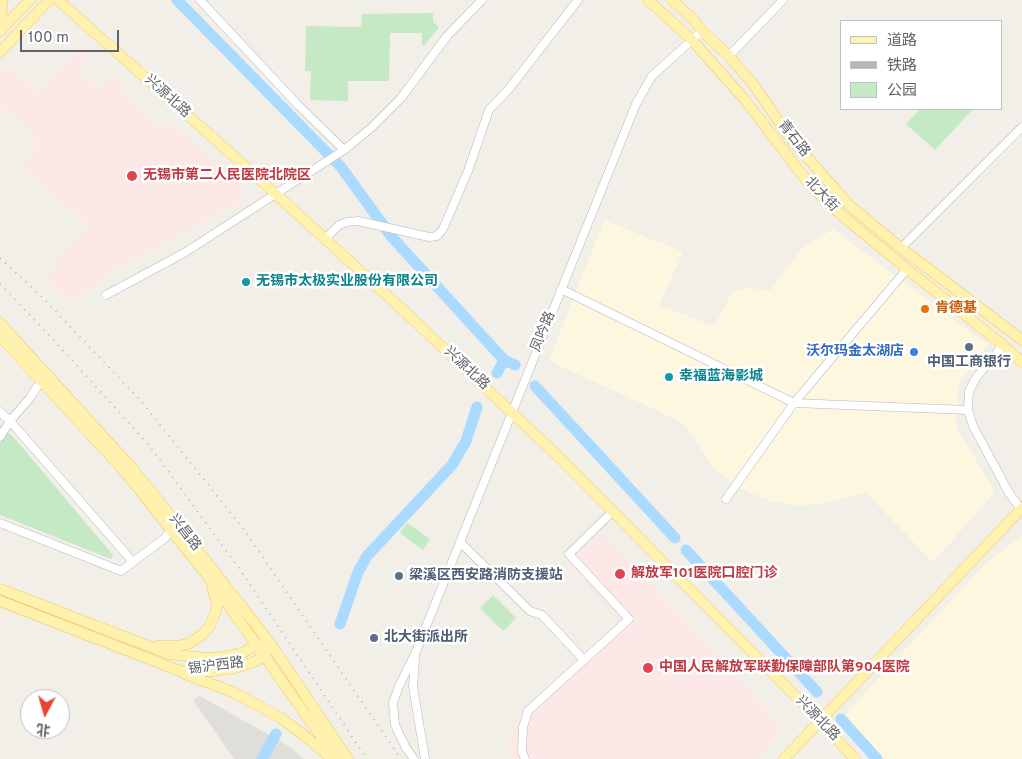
<!DOCTYPE html>
<meta charset="utf-8">
<style>
body{margin:0}
#map{position:relative;width:1022px;height:759px;overflow:hidden;background:#f1efe8;font-family:Overpass,"Noto Sans SC",sans-serif}
canvas{display:block}
.legend{position:absolute;left:840px;top:20px;width:162px;height:90px;box-sizing:border-box;background:#fff;border:1px solid #bfc1c3;margin:0;padding:6px 9px;list-style:none;font-size:15px;color:#5f6368}
.legend li{display:flex;align-items:center;gap:10px;height:25px}
.legend b{width:25px;border:1px solid #bfc1c3}
.north{position:absolute;left:20px;top:689px;width:50px;height:50px;box-sizing:border-box;background:#fff;border:1px solid #bfc1c3;border-radius:50%;rotate:186deg;font-size:14px;font-weight:700;line-height:20px;text-align:center;color:#5f6368}
.north::after{content:'';display:block;margin:auto;width:18px;height:22px;background:#ea4335;clip-path:polygon(50% 0,100% 100%,50% 72%,0 100%)}
.scale{position:absolute;left:20px;top:30px;width:99px;height:22px;box-sizing:border-box;border:2px solid #5f6368;border-top:0;padding-left:6px;font-size:15px;line-height:18px;white-space:nowrap;color:#5f6368;-webkit-text-stroke:4px #fff;paint-order:stroke}
</style>
<div id="map">
<canvas width="1022" height="759"></canvas>
<ul class="legend">
<li><b style="height:6px;background:#fff2af"></b>道路</li>
<li><b style="height:6px;background:#b6b7b8"></b>铁路</li>
<li><b style="height:14px;background:#c5e8c5"></b>公园</li>
</ul>
<div class="north">北</div>
<div class="scale">100 m</div>
</div>
<script>
const ctx = document.querySelector('canvas').getContext('2d');
ctx.lineJoin = 'round';
function fill(path, color) { ctx.fillStyle = color; ctx.fill(path, 'evenodd'); }
const poly = rows => new Path2D(rows.map(r => 'M' + r).join(''));
function trace(path, color, width, dash) { ctx.strokeStyle = color; ctx.lineWidth = width; ctx.lineCap = dash ? 'butt' : 'round'; ctx.setLineDash(dash || []); ctx.stroke(path); }
function drawText(font, color, halo, rows, align = 'center') {
  ctx.font = font + ' Overpass,"Noto Sans SC",sans-serif'; ctx.lineWidth = 5; ctx.setLineDash([]); ctx.textBaseline = 'middle'; ctx.strokeStyle = halo; ctx.fillStyle = color; for (const [text, x, y, turn = 0] of rows) {
    ctx.save(); ctx.translate(x, y); ctx.rotate((+turn || 0) * Math.PI / 180); ctx.textAlign = isNaN(turn) ? turn : align; if (halo) ctx.strokeText(text, 0, 0); ctx.fillText(text, 0, 0); ctx.restore();
  }
}
fill(poly([
 [604,220,683,252,659,305,714,326,733,291,745,288,771,290,800,250,833,229,988,345,958,383,956,427,995,492,933,562,865,492,835,501,802,506,773,502,745,491,714,469,688,428,671,417,549,361],
 [1022,536,1022,759,884,759,844,716,987,562]
]), '#fef7e0');
fill(poly([
 [200,696,292,748,303,759,234,759,193,700]
]), '#e0deda');
fill(poly([
 [80,46,89,55,77,70,100,90,112,76,125,86,127,99,138,110,161,129,169,121,243,186,244,190,243,197,240,202,113,271,70,304,47,280,60,257,91,227,22,167,34,151,34,133,0,105,0,76,8,66,40,94],
 [600,532,666,600,784,729,756,759,511,759,509,747,516,717,619,620,567,563]
]), '#fce8e6');
fill(poly([
 [433,13,433,22,439,27,425,45,422,45,422,33,390,33,389,81,348,81,348,101,310,100,311,71,305,71,306,26,361,27,362,14],
 [920,109,973,109,935,150,906,124],
 [0,425,16,440,113,555,111,559,0,515],
 [407,523,430,539,423,550,400,533],
 [493,595,516,618,503,631,480,608]
]), '#c5e8c5');
trace(poly([
 [177,0,341,167,391,236,504,360,515,365],
 [497,373,504,360],
 [535,386,675,538],
 [686,550,817,692],
 [340,624,358,572,367,556,452,465,466,441,477,407],
 [841,719,877,759],
 [262,759,276,734]
]), '#aadaff', 11);
const minor = poly([
 [200,0,298,105,344,150],
 [729,56,783,0],
 [325,239,339,225,347,222,358,221,429,237,437,236,443,229,468,171,489,110,508,90,578,0],
 [901,248,1022,127],
 [561,289,794,403,968,410],
 [106,295,184,253,344,150,371,128,401,98,447,36,482,0],
 [1003,345,976,378,969,391,968,410,973,426,1009,493,1021,509],
 [0,412,10,421,133,562],
 [0,437,10,421,30,398,37,387,42,382],
 [726,499,794,403,907,269],
 [0,523,121,571,165,538,171,530],
 [460,542,530,611,542,615,584,660],
 [415,659,413,687,425,759],
 [414,759,406,748,395,725,393,703,399,686,415,654,636,104,652,76,702,31],
 [525,759,522,752,523,727,528,711,629,619,569,554,613,511]
]);
const major = poly([
 [58,0,246,167,403,310,562,460,820,721,855,759],
 [648,0,692,40,745,100,810,185,839,213,907,269,1003,345,1022,362],
 [672,0,692,18,702,31,729,56,753,84,791,139,849,205,901,248,1022,340],
 [0,31,30,0],
 [1,31,2,0],
 [0,52,49,0],
 [0,323,132,468,178,525,270,643,348,759],
 [0,336,126,473,171,530,207,575,337,759],
 [0,589,169,654,205,658,225,657,244,652,256,645,262,644],
 [0,601,180,671,214,671,235,668,254,662,264,656,267,651],
 [157,646,178,646,190,643,203,634,210,626,215,614,217,606,216,599,212,587],
 [185,674,233,692,281,718,305,736,332,759],
 [784,759,1022,508]
]);
trace(minor, '#b5b8bc', 9);
trace(major, '#f2c960', 11);
trace(minor, '#fff', 8);
trace(major, '#fff2af', 10);
trace(poly([
 [0,258,42,297,141,401,242,527,401,759],
 [0,284,49,335,148,444,241,571,367,759]
]), '#b6b7b8', 2, [1, 6]);
for (const [x, y, r, color] of [
 [132,176,6,"#e0444e"],
 [246,282,5,"#0f9aa8"],
 [925,309,5,"#e8710a"],
 [969,347,5,"#5c6f8a"],
 [914,352,5,"#3f7fe0"],
 [669,377,5,"#0f9aa8"],
 [620,574,6,"#e0444e"],
 [399,576,5,"#5c6f8a"],
 [374,638,5,"#5c6f8a"],
 [648,668,6,"#e0444e"]
]) { const dot = new Path2D(); dot.arc(x, y, r, 0, 2 * Math.PI); ctx.fillStyle = color; ctx.fill(dot); trace(dot, '#fff', 2); }
drawText('14px', '#5f6368', '#fff', [
 ["兴源北路",167,97,42],
 ["青石路",793,139,52],
 ["北大街",821,195,46],
 ["凤吟路",544,332,-68],
 ["兴源北路",466,369,43],
 ["兴昌路",184,533,52],
 ["锡沪西路",216,667,-7],
 ["兴源北路",817,719,46]
]);
drawText('bold 14px', '#be3a42', '#fff', [
 ["无锡市第二人民医院北院区",143,176],
 ["解放军101医院口腔门诊",631,574],
 ["中国人民解放军联勤保障部队第904医院",659,668]
], 'left');
drawText('bold 14px', '#0d838f', '#fff', [
 ["无锡市太极实业股份有限公司",256,282],
 ["幸福蓝海影城",679,377]
], 'left');
drawText('bold 14px', '#c56008', '#fff', [
 ["肯德基",935,309]
], 'left');
drawText('bold 14px', '#366cbe', '#fff', [
 ["沃尔玛金太湖店",904,352]
], 'right');
drawText('bold 14px', '#4e5e75', '#fff', [
 ["中国工商银行",969,363,"center"],
 ["梁溪区西安路消防支援站",409,576],
 ["北大街派出所",384,638]
], 'left');
</script>
